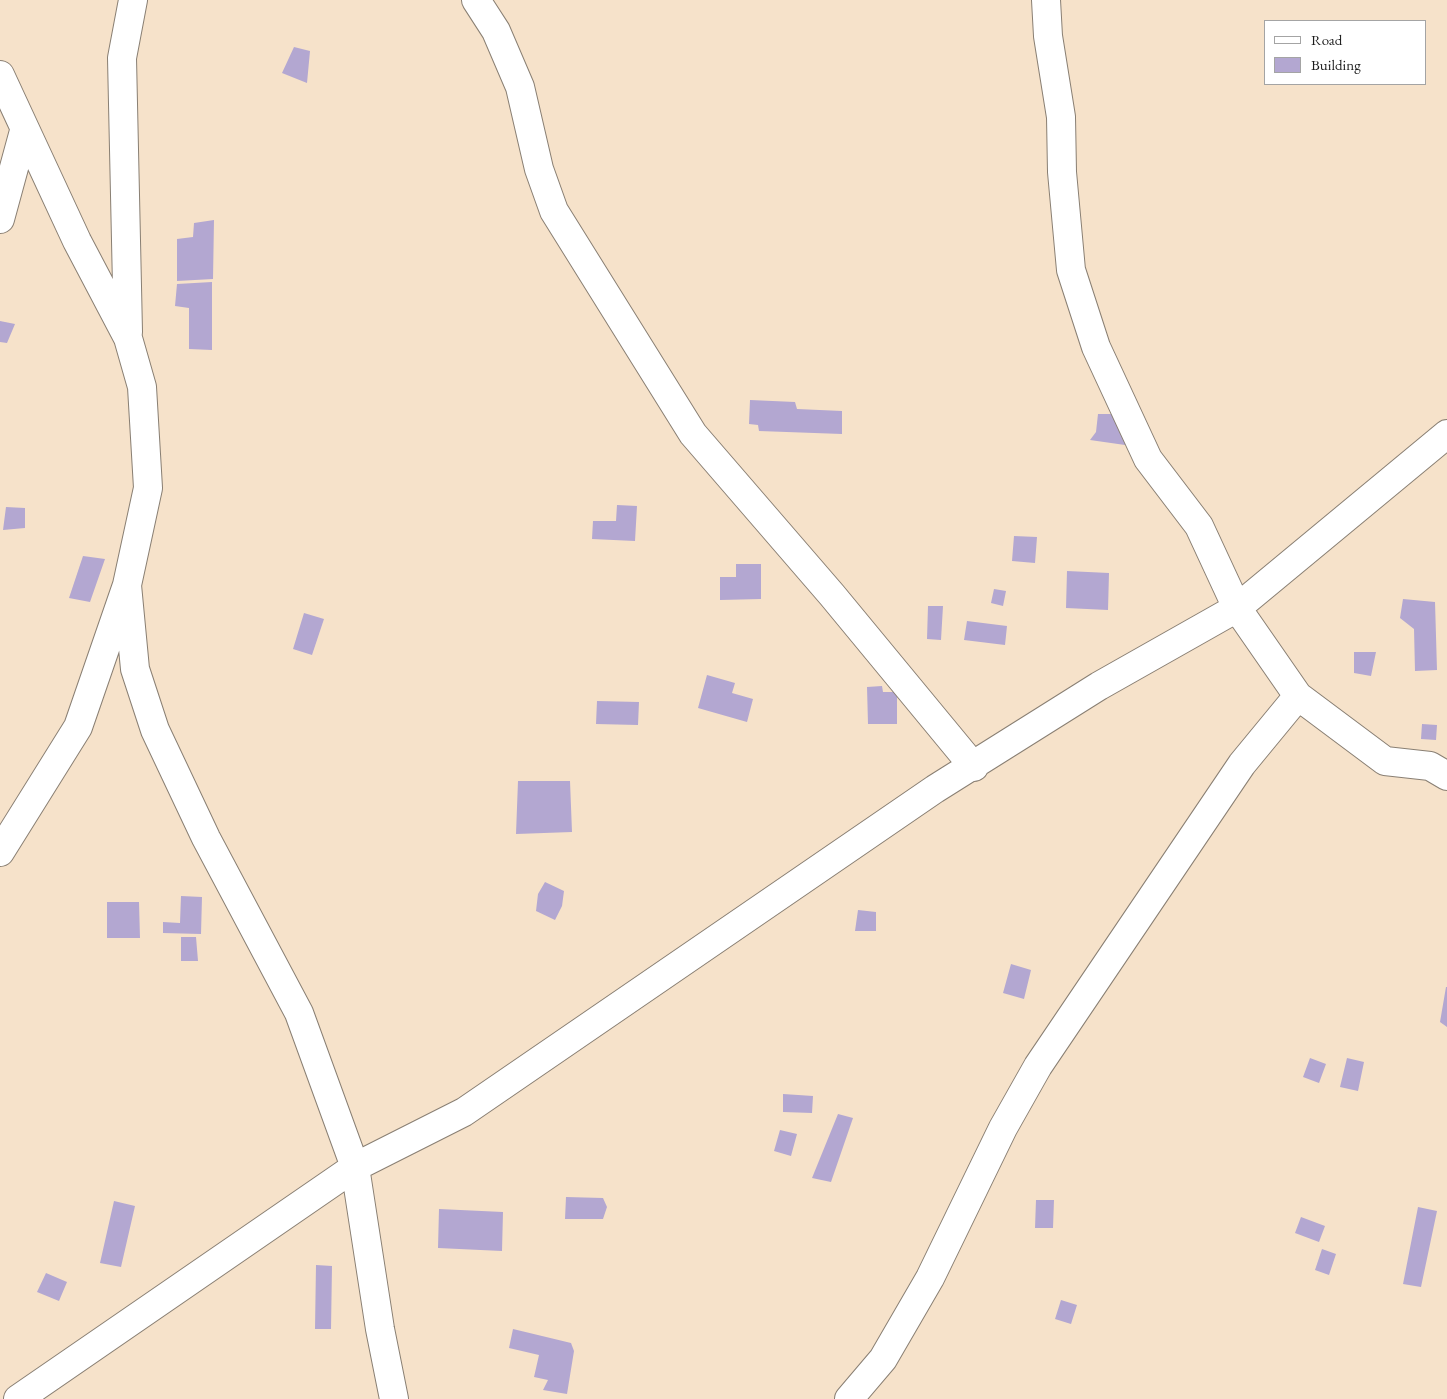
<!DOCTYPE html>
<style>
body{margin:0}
#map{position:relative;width:1447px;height:1399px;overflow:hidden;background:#f6e2ca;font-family:"EB Garamond",serif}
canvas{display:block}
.legend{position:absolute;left:1264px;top:20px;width:162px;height:65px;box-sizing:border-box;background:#fff;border:1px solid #a4a4a4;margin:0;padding:6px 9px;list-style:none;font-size:15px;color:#1c1c1c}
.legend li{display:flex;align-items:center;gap:10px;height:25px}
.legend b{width:25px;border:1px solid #a4a4a4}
</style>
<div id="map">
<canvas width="1447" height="1399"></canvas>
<ul class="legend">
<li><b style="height:6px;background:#fff"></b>Road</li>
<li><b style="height:14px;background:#b3a7d1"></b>Building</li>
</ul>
</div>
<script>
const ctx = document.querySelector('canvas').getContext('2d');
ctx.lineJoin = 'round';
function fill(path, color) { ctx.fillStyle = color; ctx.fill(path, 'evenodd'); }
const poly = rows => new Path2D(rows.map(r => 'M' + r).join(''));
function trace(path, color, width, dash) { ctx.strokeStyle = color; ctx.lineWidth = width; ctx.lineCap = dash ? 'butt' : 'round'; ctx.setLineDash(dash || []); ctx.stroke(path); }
fill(poly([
 [294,47,310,51,307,83,282,73],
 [214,220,213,279,177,281,177,239,193,237,194,223],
 [212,282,212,350,189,349,189,308,175,306,177,284],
 [0,321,15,324,7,343,0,342],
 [750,400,795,402,797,409,842,411,842,434,759,431,758,425,749,424],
 [1098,414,1137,414,1131,434,1125,445,1090,440,1096,432],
 [617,505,637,506,635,541,592,539,593,521,616,521],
 [6,507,25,508,25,528,3,530],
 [1014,536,1037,537,1035,563,1012,561],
 [83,556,105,559,90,602,69,598],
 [736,564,761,564,761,599,720,600,720,577,736,577],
 [1067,571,1109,573,1108,610,1066,608],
 [994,589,1006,591,1003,606,991,603],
 [1403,599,1435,602,1437,670,1415,671,1414,629,1400,618],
 [928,606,943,606,941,640,927,639],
 [304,613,324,619,312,655,293,649],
 [967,621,1007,626,1005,645,964,640],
 [1354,652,1376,652,1371,676,1354,673],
 [707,675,735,683,732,693,753,699,747,722,698,708],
 [882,686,883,692,897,692,897,724,868,724,867,687],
 [597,701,639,702,638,725,596,724],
 [1422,724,1437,725,1436,740,1421,739],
 [518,781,570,781,572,832,516,834],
 [545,882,564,891,562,906,555,920,536,911,538,894],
 [181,896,202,897,201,934,163,933,163,922,180,923],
 [107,902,139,902,140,938,107,938],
 [858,910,876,912,876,931,855,931],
 [181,937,196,937,198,961,181,961],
 [1011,964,1031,970,1024,999,1003,993],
 [1446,987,1447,987,1447,1027,1440,1022],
 [1310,1058,1326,1064,1319,1083,1303,1077],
 [1347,1058,1364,1062,1358,1091,1340,1087],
 [783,1094,813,1096,812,1113,783,1112],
 [838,1114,853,1118,831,1182,812,1178],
 [780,1130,797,1134,791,1156,774,1151],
 [566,1197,603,1198,607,1207,603,1219,565,1219],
 [1036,1200,1054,1200,1053,1228,1035,1228],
 [114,1201,135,1206,121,1267,100,1263],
 [1418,1207,1437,1211,1421,1287,1403,1284],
 [439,1209,503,1212,502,1251,438,1248],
 [1301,1217,1325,1226,1319,1242,1295,1233],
 [1322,1249,1336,1254,1329,1275,1315,1270],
 [316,1265,332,1266,331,1329,315,1329],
 [46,1273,67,1282,59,1301,37,1292],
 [1061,1300,1077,1305,1071,1324,1055,1319],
 [513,1329,571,1343,574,1351,567,1394,543,1390,548,1380,534,1377,539,1355,509,1348]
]), '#b3a7d1');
const minor = poly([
 [476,0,496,31,520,87,539,169,554,211,693,434,832,595,974,767],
 [1046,0,1048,36,1061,117,1062,172,1071,270,1096,347,1148,459,1199,526,1237,608,1298,696,1385,761,1430,766,1447,776],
 [0,75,77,241,128,338,142,387,148,488,127,585,78,727,0,852],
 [0,219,24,131],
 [128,332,122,58,133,0],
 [127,585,135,669,155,730,206,838,299,1013,355,1167,380,1329,394,1399],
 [18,1399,355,1167,464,1112,935,789,1099,686,1237,608,1447,434],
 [849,1399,883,1359,930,1278,1003,1128,1038,1066,1242,764,1298,696]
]);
trace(minor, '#897f73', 30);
trace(minor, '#fff', 28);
</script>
